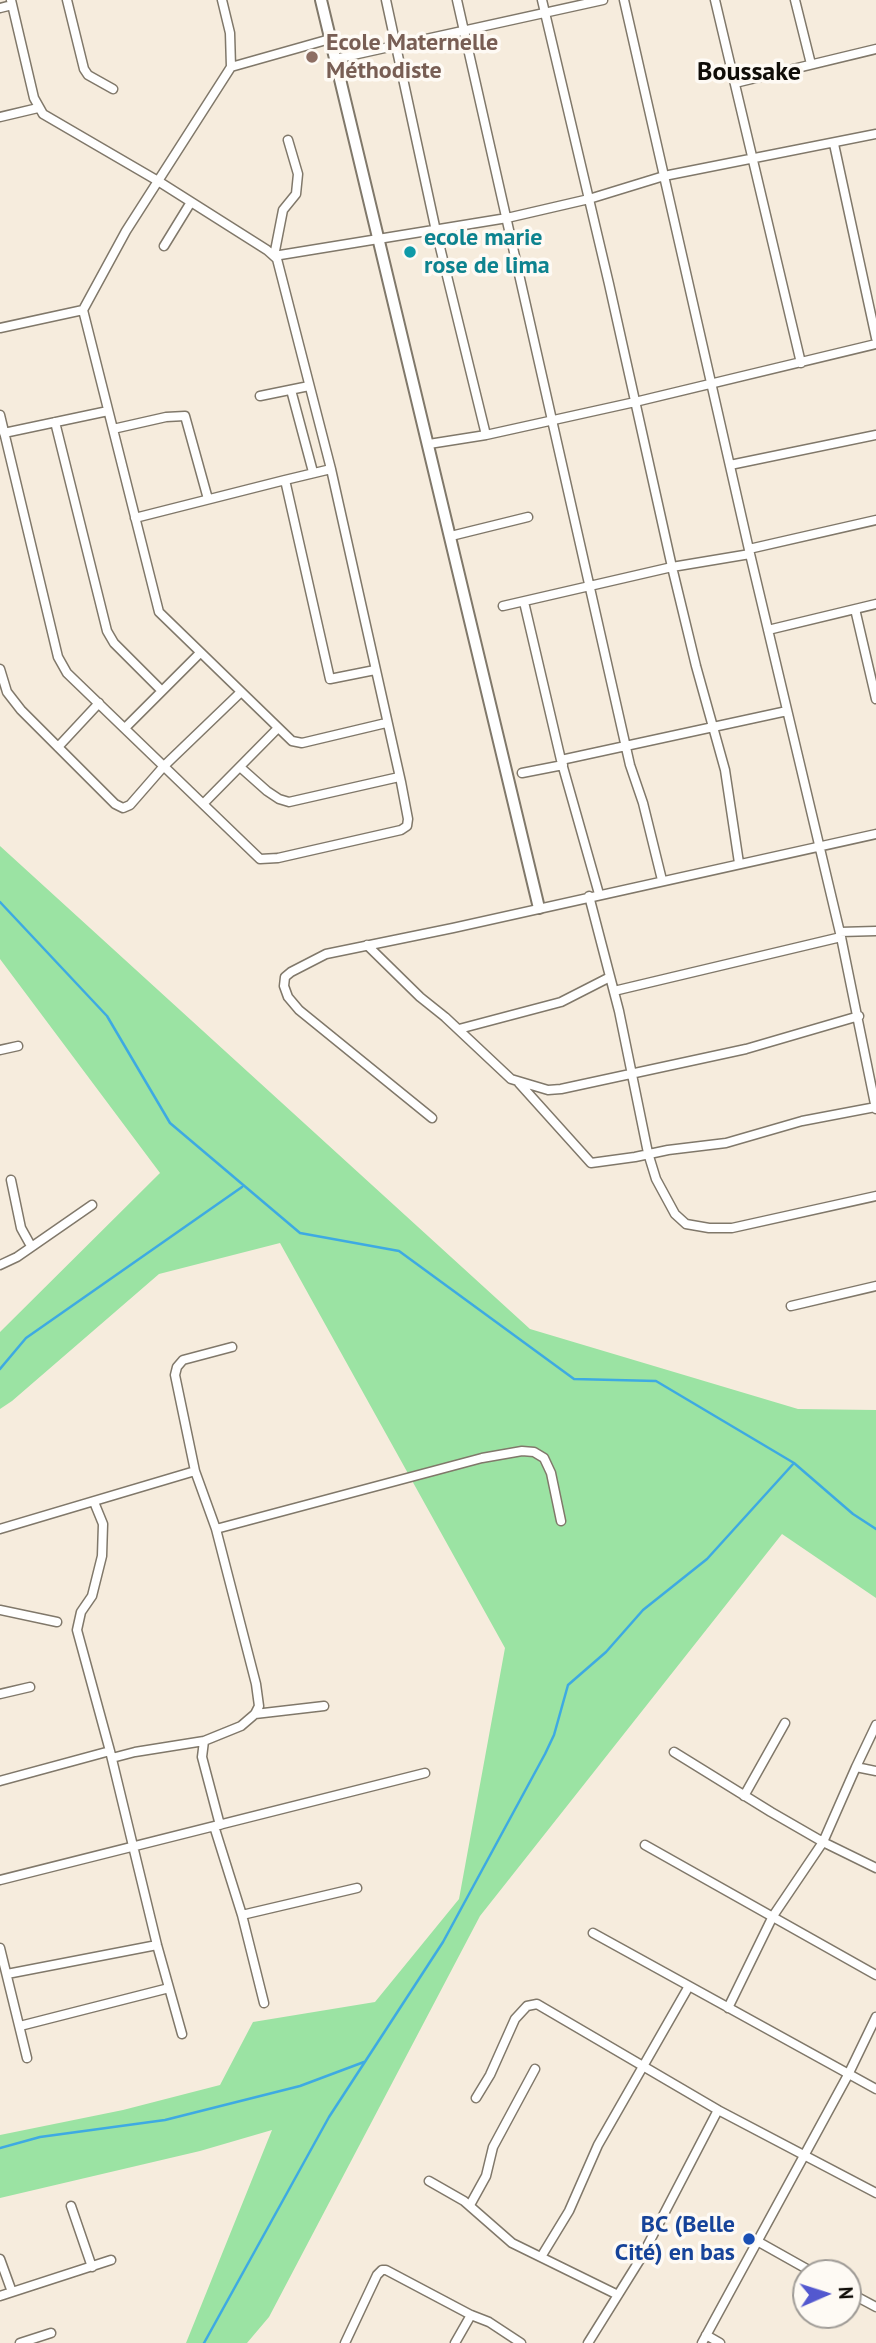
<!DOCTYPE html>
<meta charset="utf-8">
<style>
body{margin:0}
#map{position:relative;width:876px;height:2343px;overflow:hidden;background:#f6ecdd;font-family:"PT Sans",sans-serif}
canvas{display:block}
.north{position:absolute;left:792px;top:2259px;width:70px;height:70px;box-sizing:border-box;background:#fefaf4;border:2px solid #9f9b96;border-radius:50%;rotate:87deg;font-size:19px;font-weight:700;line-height:28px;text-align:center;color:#100d08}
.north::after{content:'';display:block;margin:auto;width:24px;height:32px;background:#5358cf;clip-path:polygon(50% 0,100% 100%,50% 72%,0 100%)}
</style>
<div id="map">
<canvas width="876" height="2343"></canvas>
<div class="north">N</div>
</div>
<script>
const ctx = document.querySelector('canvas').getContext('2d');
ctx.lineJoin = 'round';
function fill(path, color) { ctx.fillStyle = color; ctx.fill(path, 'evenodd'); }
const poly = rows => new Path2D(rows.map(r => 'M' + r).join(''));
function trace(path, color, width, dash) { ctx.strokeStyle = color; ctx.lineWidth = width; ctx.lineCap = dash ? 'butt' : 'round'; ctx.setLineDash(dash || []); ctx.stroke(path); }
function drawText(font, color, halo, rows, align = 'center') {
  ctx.font = font + ' "PT Sans",sans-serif'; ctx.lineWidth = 7; ctx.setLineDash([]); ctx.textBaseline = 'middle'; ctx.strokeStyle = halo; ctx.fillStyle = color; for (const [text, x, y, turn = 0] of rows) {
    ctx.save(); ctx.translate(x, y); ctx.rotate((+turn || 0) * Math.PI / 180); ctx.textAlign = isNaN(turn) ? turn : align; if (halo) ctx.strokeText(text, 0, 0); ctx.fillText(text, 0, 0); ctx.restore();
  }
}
fill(poly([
 [0,846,530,1329,798,1409,876,1410,876,1598,782,1534,480,1916,269,2317,247,2343,186,2343,272,2130,200,2151,0,2198,0,2135,123,2110,220,2085,253,2022,375,2002,459,1899,505,1648,280,1243,159,1274,12,1401,0,1409,0,1332,160,1173,0,959]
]), '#9be3a3');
trace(poly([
 [0,902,107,1016,170,1123,300,1233,399,1251,574,1379,656,1381,794,1463,853,1514,876,1529],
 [0,1369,26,1338,242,1187],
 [0,2148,40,2137,165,2120,300,2086,364,2062],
 [204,2343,329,2117,443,1942,545,1754,554,1735,568,1685,606,1652,643,1610,707,1559,794,1463]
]), '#3eaae2', 2.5);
const minor = poly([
 [67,0,84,69,88,75,113,89],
 [222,0,230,33,231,67,126,231,83,310,159,612,292,741,302,743,386,723],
 [386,0,436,231,486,435],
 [457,0,630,765,643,803,662,880],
 [542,0,609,284,672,567,696,666,725,770,739,863],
 [624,0,750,554,841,937,876,1109],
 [715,0,801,363],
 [795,0,811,64],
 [0,8,12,5],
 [335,59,603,0],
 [231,67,330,39],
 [735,83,876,49],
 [0,117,38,108],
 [288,140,298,174,296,194,283,210,274,256,507,218,589,199,664,176,876,134],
 [834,144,876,338],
 [164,246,191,202],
 [0,328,83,310],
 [291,390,313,472],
 [260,396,309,386],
 [0,415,58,657,67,673,260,859,278,858,401,830,407,826,408,819,401,782,331,469,277,259,267,250,158,181,43,114,34,98,11,0],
 [55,422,107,631,114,643,162,691],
 [113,429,166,417,185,416,208,499],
 [4,433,108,411],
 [429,444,486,435,635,402,876,344],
 [730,465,876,435],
 [285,480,331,469],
 [135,518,285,480,330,679,375,670],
 [451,536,528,517],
 [749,549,876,520],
 [524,602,561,760,599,894],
 [503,606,672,567,750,554],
 [855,609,876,699],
 [768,630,876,604],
 [0,669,7,692,21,710,115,804,123,808,130,805,164,766,241,692],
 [125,728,200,653],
 [58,747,99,703],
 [561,760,787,711],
 [240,767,267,791,279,799,289,802,399,777],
 [522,773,563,765],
 [203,804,278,728],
 [589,896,619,1011,648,1153,656,1179,675,1214,686,1224,709,1228,732,1228,876,1196],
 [840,932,876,931],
 [367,945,420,997,445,1017,511,1079,548,1090,561,1089,746,1049,859,1016],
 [614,991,841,937],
 [459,1029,561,1002,610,977],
 [0,1050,18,1046],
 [519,1083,591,1163,635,1157,668,1150,726,1143,802,1121,876,1107],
 [432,1118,299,1010,288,997,284,986,285,977,291,972,326,954,453,928,876,834],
 [11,1180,21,1228,31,1246],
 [0,1265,17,1257,92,1205],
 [791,1306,876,1286],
 [232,1347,183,1360,177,1367,175,1375,195,1471,216,1529,482,1458,522,1451,534,1452,544,1458,551,1473,561,1521],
 [94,1502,103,1524,102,1556,92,1596,81,1612,77,1630,110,1751,157,1945,182,2034],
 [0,1529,195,1471],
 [216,1529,256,1684,259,1706,255,1714,241,1726,204,1741,202,1757,220,1825],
 [0,1610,57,1622],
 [0,1694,30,1687],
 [255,1714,324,1706],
 [674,1752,771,1812,823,1842,876,1868],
 [112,1758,135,1752,204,1741],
 [856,1767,876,1725],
 [0,1781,110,1751],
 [744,1796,785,1723],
 [214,1826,242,1915,357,1888],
 [645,1845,876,1975],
 [0,1880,425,1773],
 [242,1915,264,2003],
 [593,1933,876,2089],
 [0,1948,27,2058],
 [7,1974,157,1945],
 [728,2008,773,1916,823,1842,856,1767,876,1771],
 [20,2026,169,1988],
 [476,2098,490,2075,515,2019,527,2006,537,2004,718,2110,876,2193],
 [429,2181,464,2201,512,2243,618,2295],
 [470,2205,486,2176,493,2147,535,2069],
 [71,2206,92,2267],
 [757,2241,814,2273],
 [541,2257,569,2211,598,2145,689,1986],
 [0,2259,12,2292],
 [848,2292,876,2307],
 [0,2296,111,2260],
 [706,2335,720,2343],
 [20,2343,51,2333],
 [345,2343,377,2275,382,2270,386,2270,471,2315,489,2322,521,2343],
 [455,2343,471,2315],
 [588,2343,641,2258,718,2110],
 [702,2343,848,2075,876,2017]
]);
const tertiary = poly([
 [321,0,539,908]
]);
trace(minor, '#80786a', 11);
trace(tertiary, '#80786a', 14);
trace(minor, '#fff', 8);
trace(tertiary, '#fff', 10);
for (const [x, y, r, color] of [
 [312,57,7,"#8d6e63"],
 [410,252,7,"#0f9aa8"],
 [749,2239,7,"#1a4fb4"]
]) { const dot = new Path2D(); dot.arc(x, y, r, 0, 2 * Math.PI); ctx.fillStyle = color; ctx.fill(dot); trace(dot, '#fefaf4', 2.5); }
drawText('bold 24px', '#785e54', '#fefaf4', [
 ["Ecole Maternelle",326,43],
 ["Méthodiste",326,71]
], 'left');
drawText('bold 24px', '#0d838f', '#fefaf4', [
 ["ecole marie",424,238],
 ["rose de lima",424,266]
], 'left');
drawText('bold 24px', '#164399', '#fefaf4', [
 ["BC (Belle",735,2225],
 ["Cité) en bas",735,2253]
], 'right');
drawText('bold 26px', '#100d08', '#fefaf4', [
 ["Boussake",749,73]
]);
</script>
